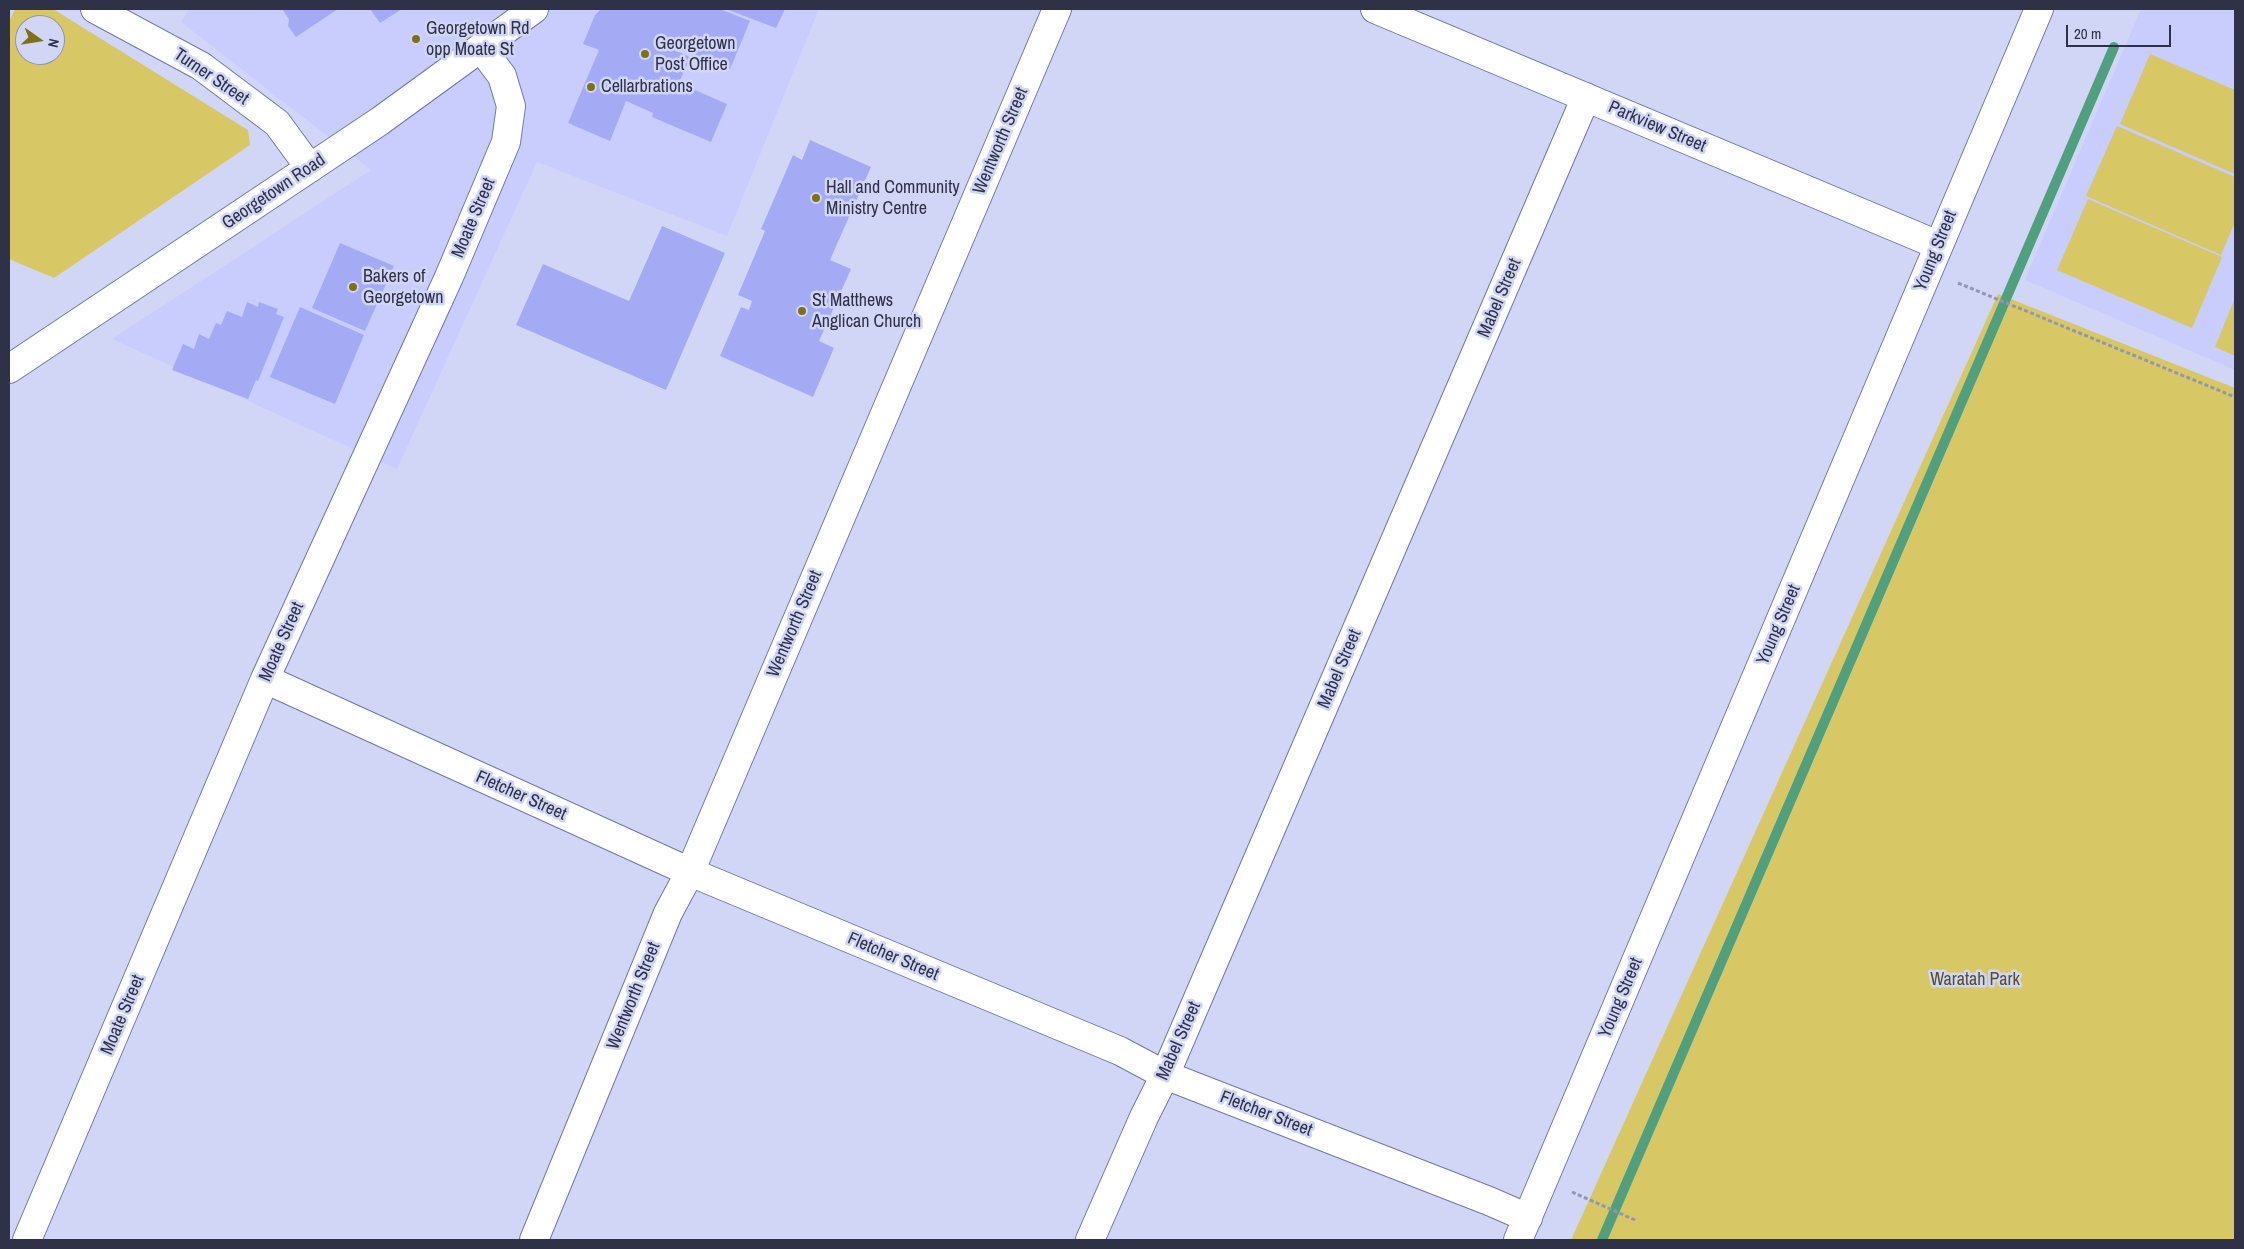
<!DOCTYPE html>
<style>
body{margin:0}
#map{position:relative;width:2244px;height:1249px;overflow:hidden;background:#d2d6f6;font-family:"Archivo Narrow",sans-serif}
canvas{display:block}
.frame{position:absolute;inset:0;border:10px solid #2f3146;pointer-events:none}
.north{position:absolute;left:15px;top:15px;width:50px;height:50px;box-sizing:border-box;background:#d2d6f6;border:1px solid #9194b0;border-radius:50%;rotate:103deg;font-size:14px;font-weight:700;line-height:20px;text-align:center;color:#2f3146}
.north::after{content:'';display:block;margin:auto;width:18px;height:22px;background:#7f7111;clip-path:polygon(50% 0,100% 100%,50% 72%,0 100%)}
.scale{position:absolute;left:2066px;top:25px;width:105px;height:22px;box-sizing:border-box;border:2px solid #2f3146;border-top:0;padding-left:6px;font-size:15px;line-height:18px;white-space:nowrap;color:#2f3146;-webkit-text-stroke:4px #d2d6f6;paint-order:stroke}
</style>
<div id="map">
<canvas width="2244" height="1249"></canvas>
<div class="frame"></div>
<div class="north">N</div>
<div class="scale">20 m</div>
</div>
<script>
const ctx = document.querySelector('canvas').getContext('2d');
ctx.lineJoin = 'round';
function fill(path, color) { ctx.fillStyle = color; ctx.fill(path, 'evenodd'); }
const poly = rows => new Path2D(rows.map(r => 'M' + r).join(''));
function trace(path, color, width, dash) { ctx.strokeStyle = color; ctx.lineWidth = width; ctx.lineCap = dash ? 'butt' : 'round'; ctx.setLineDash(dash || []); ctx.stroke(path); }
function drawText(font, color, halo, rows, align = 'center') {
  ctx.font = font + ' "Archivo Narrow",sans-serif'; ctx.lineWidth = 5; ctx.setLineDash([]); ctx.textBaseline = 'middle'; ctx.strokeStyle = halo; ctx.fillStyle = color; for (const [text, x, y, turn = 0] of rows) {
    ctx.save(); ctx.translate(x, y); ctx.rotate((+turn || 0) * Math.PI / 180); ctx.textAlign = isNaN(turn) ? turn : align; if (halo) ctx.strokeText(text, 0, 0); ctx.fillText(text, 0, 0); ctx.restore();
  }
}
fill(poly([
 [189,9,819,9,727,236,537,162,397,469,112,339,371,170,181,22],
 [2141,9,2235,9,2235,370,2025,280]
]), '#c8cdfd');
fill(poly([
 [15,9,53,9,248,130,250,145,54,278,9,259,9,22],
 [25,25,55,25,55,55,25,55],
 [2150,54,2235,90,2235,174,2120,124],
 [2117,126,2235,177,2235,222,2221,255,2086,196],
 [2088,199,2222,257,2192,328,2057,270],
 [1998,294,2235,388,2235,1240,1571,1240],
 [2235,298,2235,356,2215,347]
]), '#d7c765');
trace(poly([
 [1602,1240,2114,47]
]), '#50a080', 10);
fill(poly([
 [282,9,338,9,296,37,288,26,289,19],
 [370,9,402,9,380,23],
 [601,9,720,9,750,21,730,69,675,46,674,50,690,57,679,83,727,104,711,142,652,117,653,113,626,101,610,141,568,123,599,50,583,44,595,15],
 [726,9,785,9,776,28],
 [810,140,871,167,830,260,851,269,819,341,834,348,813,397,720,356,741,307,749,310,752,301,738,295,765,231,761,229,793,155,802,160],
 [662,226,725,253,666,390,516,325,543,264,629,301],
 [340,243,394,266,365,331,312,308],
 [247,302,258,307,259,302,278,309,276,314,284,317,258,381,256,380,248,399,172,370,183,344,194,349,199,334,209,339,216,323,221,325,227,311,242,317],
 [300,307,364,335,335,404,270,377]
]), '#a4aaf3');
const minor = poly([
 [95,9,201,66,277,123,310,168],
 [1375,9,1938,245],
 [265,679,690,872,1120,1051,1165,1075,1489,1201,1528,1218],
 [27,1240,265,679,449,277,506,142,511,106,502,76,481,48],
 [534,1240,668,913,690,872,1057,9],
 [1090,1240,1144,1117,1165,1075,1586,97],
 [1518,1240,2039,9]
]);
const tertiary = poly([
 [9,369,380,121,534,9]
]);
trace(minor, '#7277a6', 30);
trace(tertiary, '#7277a6', 30);
trace(poly([
 [1958,283,2235,397],
 [1572,1192,1635,1220]
]), '#9396b2', 3, [4, 2.5]);
trace(minor, '#fff', 28);
trace(tertiary, '#fff', 28);
for (const [x, y, r, color] of [
 [416,39,5,"#7f7111"],
 [645,54,5,"#7f7111"],
 [591,87,5,"#7f7111"],
 [816,198,5,"#7f7111"],
 [353,287,5,"#7f7111"],
 [802,311,5,"#7f7111"]
]) { const dot = new Path2D(); dot.arc(x, y, r, 0, 2 * Math.PI); ctx.fillStyle = color; ctx.fill(dot); trace(dot, '#d2d6f6', 2); }
drawText('18px', '#2f3146', '#d2d6f6', [
 ["Georgetown Rd",426,29],
 ["opp Moate St",426,50],
 ["Georgetown",655,44],
 ["Post Office",655,65],
 ["Cellarbrations",601,87],
 ["Hall and Community",826,188],
 ["Ministry Centre",826,209],
 ["Bakers of",363,277],
 ["Georgetown",363,298],
 ["St Matthews",812,301],
 ["Anglican Church",812,322]
], 'left');
drawText('18px', '#2f3146', '#d2d6f6', [
 ["Turner Street",211,77,34],
 ["Parkview Street",1657,127,23],
 ["Wentworth Street",1001,141,-67],
 ["Georgetown Road",274,192,-34],
 ["Moate Street",474,218,-67],
 ["Young Street",1936,251,-68],
 ["Mabel Street",1500,298,-67],
 ["Wentworth Street",795,624,-67],
 ["Young Street",1779,625,-67],
 ["Moate Street",282,642,-66],
 ["Mabel Street",1340,669,-67],
 ["Fletcher Street",521,796,24],
 ["Fletcher Street",893,957,23],
 ["Wentworth Street",634,996,-68],
 ["Young Street",1621,998,-67],
 ["Moate Street",123,1015,-67],
 ["Mabel Street",1179,1041,-66],
 ["Fletcher Street",1266,1114,21]
]);
drawText('18px', '#575023', '#d2d6f6', [
 ["Waratah Park",1975,980]
]);
</script>
